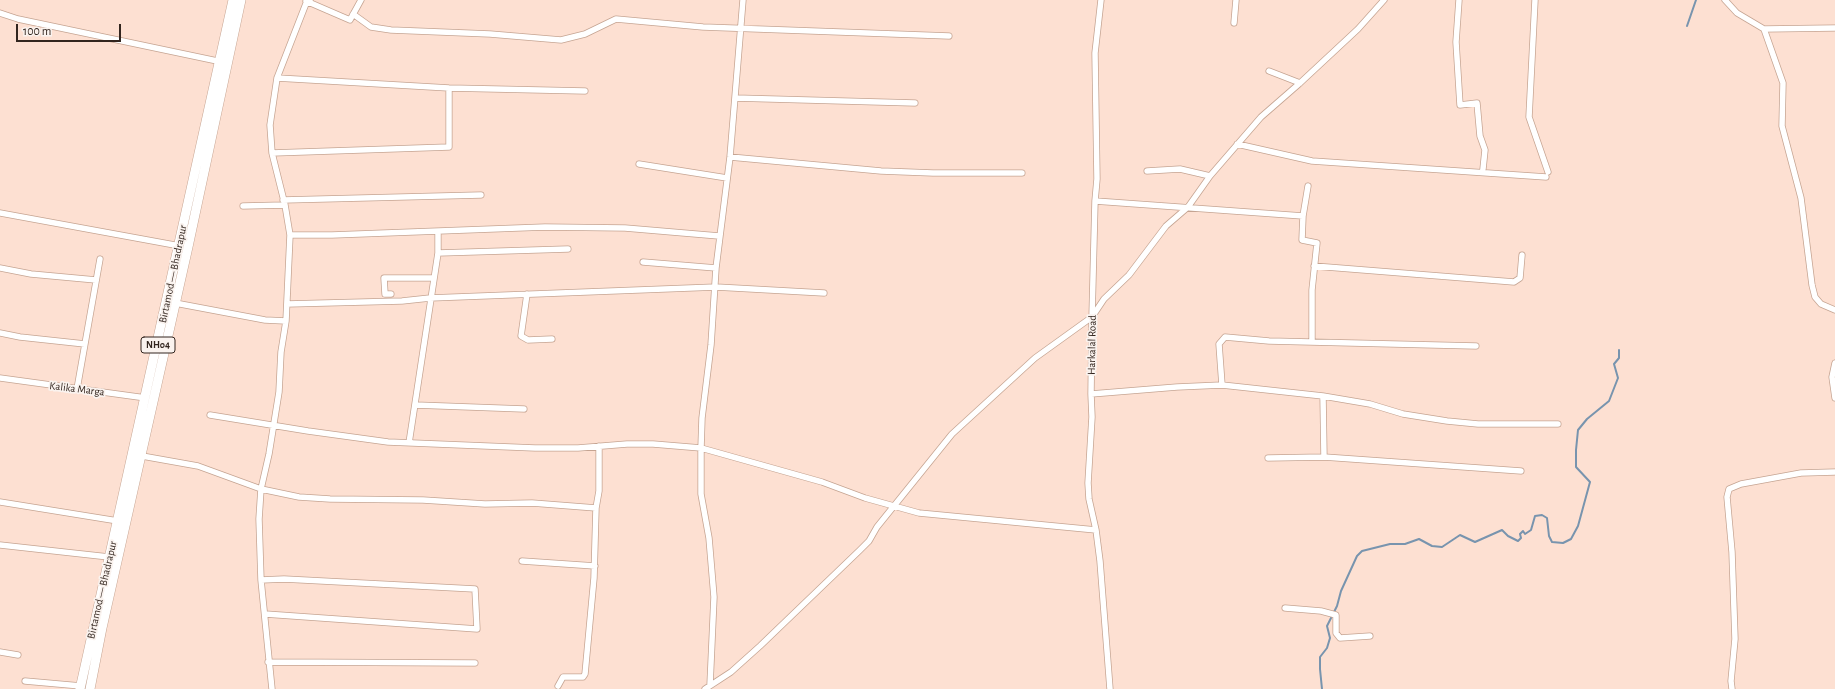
<!DOCTYPE html>
<meta charset="utf-8">
<style>
body{margin:0}
#map{position:relative;width:1835px;height:689px;overflow:hidden;background:#fde0d2;font-family:"Alegreya Sans",sans-serif}
canvas{display:block}
.scale{position:absolute;left:16px;top:24px;width:105px;height:18px;box-sizing:border-box;border:2px solid #32251e;border-top:0;padding-left:5px;font-size:12px;line-height:14px;white-space:nowrap;color:#32251e;-webkit-text-stroke:3px #faf3ef;paint-order:stroke}
</style>
<div id="map">
<canvas width="1835" height="689"></canvas>
<div class="scale">100 m</div>
</div>
<script>
const ctx = document.querySelector('canvas').getContext('2d');
ctx.lineJoin = 'round';
const poly = rows => new Path2D(rows.map(r => 'M' + r).join(''));
function trace(path, color, width, dash) { ctx.strokeStyle = color; ctx.lineWidth = width; ctx.lineCap = dash ? 'butt' : 'round'; ctx.setLineDash(dash || []); ctx.stroke(path); }
function drawText(font, color, halo, rows, align = 'center') {
  ctx.font = font + ' "Alegreya Sans",sans-serif'; ctx.lineWidth = 3.5; ctx.setLineDash([]); ctx.textBaseline = 'middle'; ctx.strokeStyle = halo; ctx.fillStyle = color; for (const [text, x, y, turn = 0] of rows) {
    ctx.save(); ctx.translate(x, y); ctx.rotate((+turn || 0) * Math.PI / 180); ctx.textAlign = isNaN(turn) ? turn : align; if (halo) ctx.strokeText(text, 0, 0); ctx.fillText(text, 0, 0); ctx.restore();
  }
}
trace(poly([
 [1687,26,1696,0],
 [1322,689,1320,669,1320,657,1327,648,1330,638,1327,626,1337,606,1341,591,1357,556,1362,551,1390,544,1405,544,1419,539,1432,546,1442,547,1460,535,1475,542,1502,530,1508,536,1518,541,1521,538,1520,534,1523,531,1525,534,1531,530,1535,516,1542,515,1547,518,1549,536,1552,542,1563,543,1571,539,1578,526,1590,482,1576,467,1576,450,1578,430,1587,419,1609,401,1618,378,1614,364,1619,358,1619,350]
]), '#7894ae', 2);
const street = poly([
 [1101,0,1095,53,1097,179,1095,201,1092,317,1091,394,1092,417,1088,483,1089,499,1096,530,1100,561,1110,689],
 [1459,0,1456,42,1460,105,1477,103,1480,136,1485,150,1483,169],
 [1535,0,1529,117,1548,172],
 [1725,0,1737,13,1764,29,1835,28],
 [306,1,350,20,361,0],
 [0,13,18,19,222,62],
 [353,14,371,27,391,30,490,34,561,40,585,34,616,19,703,27,949,36],
 [1234,23,1236,0],
 [1764,29,1783,83,1782,126,1801,198,1812,285,1815,297,1821,304,1835,310],
 [1269,71,1300,83],
 [277,78,449,88,585,91],
 [735,98,915,103],
 [1237,144,1312,161,1546,177],
 [272,153,449,147,449,88],
 [730,157,881,171,933,173,1022,173],
 [639,164,727,178],
 [1147,171,1180,169,1210,176],
 [1308,186,1303,216,1302,240,1317,243,1312,290,1312,342],
 [283,200,481,195],
 [1095,201,1303,216],
 [243,206,285,205],
 [0,213,180,246],
 [438,232,438,253,568,249],
 [290,235,332,235,545,227,625,228,719,236],
 [643,262,716,268],
 [1314,266,1514,282,1520,278,1522,255],
 [0,268,31,274,96,280],
 [391,294,385,294,384,278,434,278],
 [527,294,521,336,528,340,552,339],
 [175,303,265,320,286,321,281,352,279,392,269,454,261,489,259,519,261,580,272,689],
 [287,304,402,301,430,298,716,287,824,293],
 [286,321,290,235,285,205,272,153,270,125,277,78,307,1,310,0],
 [0,333,20,337,85,344],
 [1835,363,1832,377,1835,398],
 [0,378,146,398],
 [1222,385,1219,344,1225,337,1269,341,1476,346],
 [77,389,100,259],
 [1091,394,1177,387,1222,385,1323,396,1370,404,1403,414,1447,421,1478,424,1558,424],
 [1323,396,1324,457],
 [415,405,524,409],
 [210,415,308,431,388,442,535,448,578,448,627,444,653,444,701,448,822,482,865,498,919,513,1096,530],
 [409,443,438,253],
 [142,456,198,466,261,489,299,497,330,499,423,500,485,504,532,503,596,508,599,491,599,446],
 [1268,458,1324,457,1521,471],
 [0,502,118,521],
 [0,545,109,557],
 [522,561,595,566],
 [261,580,284,579,475,589,477,629,265,614],
 [1285,608,1321,611,1336,615,1336,633,1340,638,1370,636],
 [0,652,18,655],
 [268,662,475,663],
 [25,681,81,686],
 [710,685,714,597,709,538,701,494,701,448,702,418,711,345,716,268,730,157,743,0],
 [558,686,563,677,583,677,585,674,594,578,596,508],
 [705,689,731,672,760,646,860,550,869,541,877,527,952,434,1035,358,1092,317,1104,299,1129,275,1166,226,1188,207,1210,176,1261,117,1300,83,1358,29,1384,0],
 [1732,689,1731,681,1735,639,1732,552,1727,497,1729,489,1741,484,1801,473,1835,472]
]);
const primary = poly([
 [80,689,233,0],
 [90,689,102,628,188,247,241,0]
]);
trace(street, '#c5a492', 7);
trace(primary, '#c5a492', 10);
trace(street, '#fff', 5.5);
trace(primary, '#fff', 9);
for (const [x, y, w] of [
 [158,345,34]
]) { const box = new Path2D(); box.roundRect(x - w / 2, y - 8, w, 16, 3); ctx.fillStyle = '#faf3ef'; ctx.fill(box); trace(box, '#32251e', 1); }
drawText('bold 10px', '#32251e', null, [
 ["NH04",158,345]
]);
drawText('11px', '#32251e', '#faf3ef', [
 ["Birtamod — Bhadrapur",173,274,-78],
 ["Harkalal Road",1092,345,-89],
 ["Kalika Marga",77,389,7],
 ["Birtamod — Bhadrapur",102,590,-77]
]);
</script>
